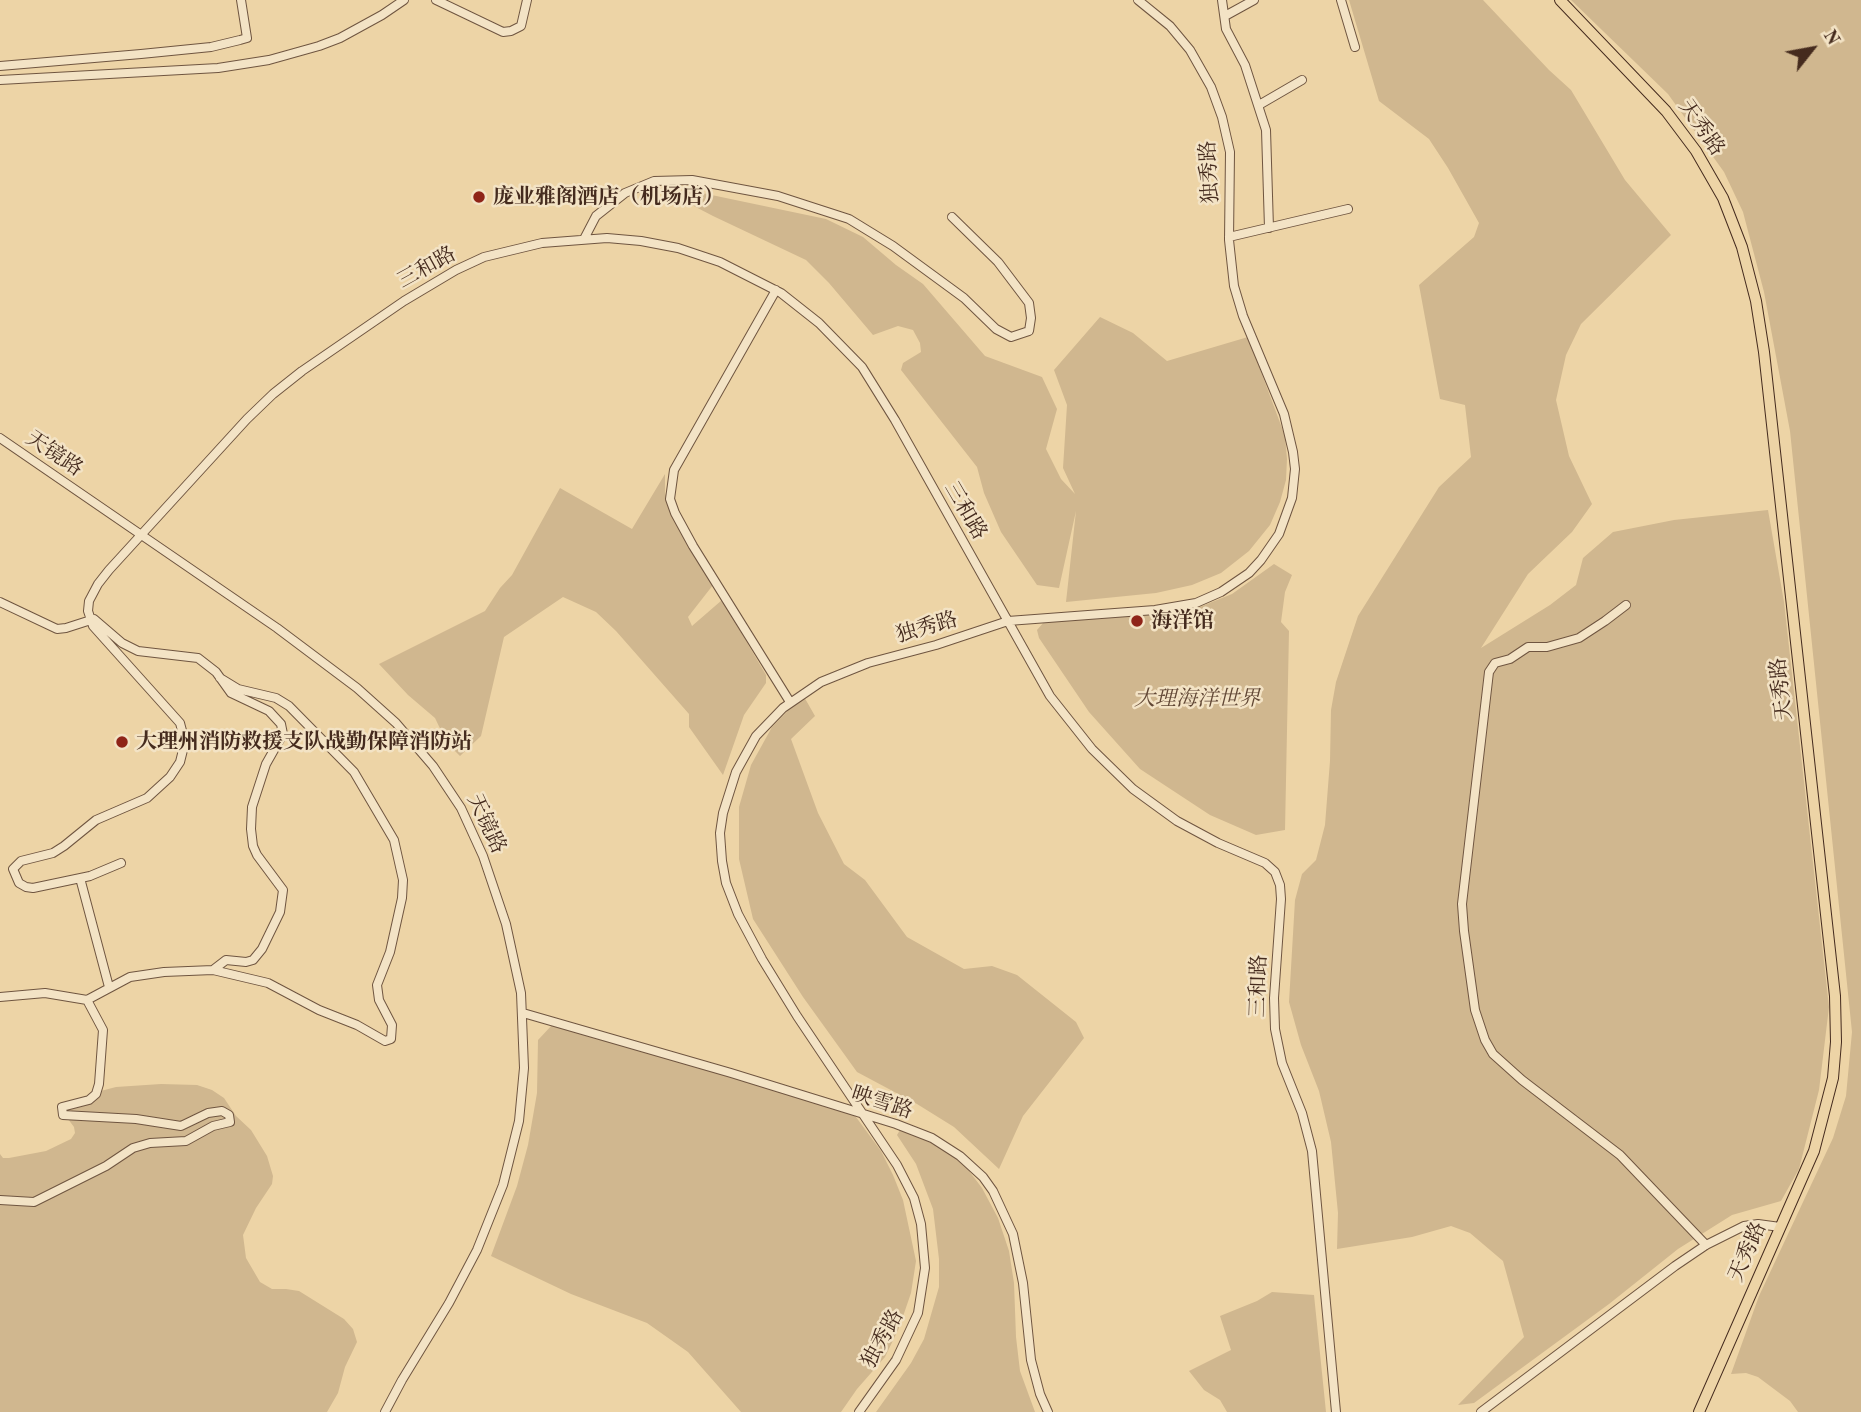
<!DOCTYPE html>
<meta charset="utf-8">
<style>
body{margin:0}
#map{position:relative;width:1861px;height:1412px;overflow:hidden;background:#edd4a6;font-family:"Old Standard TT",serif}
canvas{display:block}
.north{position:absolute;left:1777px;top:14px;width:70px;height:70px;-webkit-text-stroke:5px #f3e3c5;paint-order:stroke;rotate:59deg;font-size:19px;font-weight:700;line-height:28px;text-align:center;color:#452b1e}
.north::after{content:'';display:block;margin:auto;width:24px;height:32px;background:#452b1e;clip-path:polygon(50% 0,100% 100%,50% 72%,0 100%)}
</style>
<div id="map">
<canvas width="1861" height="1412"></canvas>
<div class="north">N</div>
</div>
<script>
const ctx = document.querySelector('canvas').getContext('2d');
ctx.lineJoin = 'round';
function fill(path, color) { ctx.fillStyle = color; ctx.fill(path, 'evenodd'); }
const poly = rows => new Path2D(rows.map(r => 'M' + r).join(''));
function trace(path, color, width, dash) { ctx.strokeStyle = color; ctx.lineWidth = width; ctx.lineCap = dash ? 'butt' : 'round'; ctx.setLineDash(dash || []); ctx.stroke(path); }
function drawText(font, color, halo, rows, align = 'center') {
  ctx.font = font + ' "Old Standard TT","Noto Serif SC",serif'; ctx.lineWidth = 5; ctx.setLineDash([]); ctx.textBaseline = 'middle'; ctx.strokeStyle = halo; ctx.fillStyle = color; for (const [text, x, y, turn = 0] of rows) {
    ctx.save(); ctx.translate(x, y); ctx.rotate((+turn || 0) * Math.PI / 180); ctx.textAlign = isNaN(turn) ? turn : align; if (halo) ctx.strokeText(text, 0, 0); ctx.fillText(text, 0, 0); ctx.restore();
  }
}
fill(poly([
 [1349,0,1483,0,1549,70,1571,90,1625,180,1671,235,1581,324,1566,355,1556,400,1569,456,1592,504,1572,532,1528,574,1481,648,1550,605,1576,585,1583,558,1613,532,1674,520,1768,510,1784,602,1829,1007,1819,1090,1799,1169,1781,1201,1732,1215,1678,1249,1609,1304,1474,1403,1458,1405,1524,1337,1503,1261,1470,1233,1451,1226,1412,1237,1337,1249,1338,1213,1331,1142,1319,1091,1301,1045,1289,1002,1295,900,1302,874,1316,860,1325,825,1330,761,1331,710,1336,682,1358,616,1439,487,1471,457,1465,405,1440,399,1419,285,1474,237,1479,223,1448,168,1429,139,1379,101],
 [1571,0,1861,0,1861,1412,1798,1412,1790,1401,1758,1377,1746,1373,1731,1374,1759,1296,1833,1138,1846,1096,1852,1032,1790,431,1764,292,1743,212,1724,172,1668,94],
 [663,190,702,193,826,219,863,237,896,265,923,284,985,356,1042,377,1057,409,1046,449,1061,479,1075,494,1063,468,1067,405,1054,370,1100,317,1133,333,1167,361,1248,337,1285,436,1287,459,1286,480,1280,502,1270,525,1249,551,1221,573,1192,585,1156,593,1066,602,1076,511,1059,588,1037,585,1001,532,984,493,977,467,901,370,903,363,921,352,920,343,913,330,898,326,873,335,829,283,806,260,713,216],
 [665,474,665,493,669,505,713,585,688,617,692,626,722,600,766,675,766,683,744,715,723,775,689,727,689,714,616,631,596,612,563,597,504,637,481,736,460,756,447,743,435,718,408,695,379,664,485,611,500,588,512,575,560,488,632,529],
 [1274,564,1292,575,1285,592,1281,622,1289,631,1285,830,1256,835,1210,815,1140,769,1089,712,1039,638,1037,630,1044,622,1197,608,1232,594],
 [803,695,815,716,791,739,818,813,844,864,865,880,907,937,964,969,992,966,1017,975,1076,1022,1084,1038,1023,1116,999,1169,954,1127,917,1104,857,1072,803,997,753,919,739,859,739,807,751,765,772,727],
 [553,1024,832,1102,856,1117,881,1151,893,1175,903,1200,916,1261,911,1293,899,1328,885,1357,857,1389,841,1412,741,1412,688,1352,647,1323,571,1294,491,1256,517,1186,528,1145,537,1093,538,1040],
 [161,1084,197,1085,212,1090,224,1098,236,1116,251,1130,267,1156,273,1176,272,1184,256,1208,243,1235,246,1258,260,1282,272,1289,286,1289,299,1291,344,1319,353,1329,357,1342,345,1367,338,1393,327,1412,0,1412,0,1154,3,1158,9,1158,46,1151,71,1139,75,1133,74,1127,62,1111,93,1093,116,1087],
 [906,1129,932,1139,960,1159,982,1188,998,1218,1009,1251,1014,1283,1016,1337,1020,1371,1035,1412,876,1412,911,1363,924,1339,939,1287,939,1259,933,1209,916,1164,897,1135,900,1130],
 [1272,1292,1314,1295,1326,1412,1227,1412,1220,1400,1204,1390,1189,1371,1231,1350,1220,1316,1257,1301]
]), '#d0b78f');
const minor = poly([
 [436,0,503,32,511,31,521,26,527,0],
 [1222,0,1226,29,1245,65,1266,130,1269,228],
 [1341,0,1355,47],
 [1225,16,1254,0],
 [0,66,141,54,211,47,240,40,247,38,241,0],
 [0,80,218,68,269,60,319,46,340,38,382,15,404,0],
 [1259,105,1302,80],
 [1229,237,1348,209],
 [584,239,596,216,625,193,654,181,692,180,778,196,849,219,893,246,964,298,996,329,1011,337,1029,331,1031,318,1029,303,998,262,952,217],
 [776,290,674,470,670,499,675,513,693,546,790,702],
 [0,438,277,628,357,688,396,723,433,766,461,808,483,856,506,924,521,993,524,1068,519,1121,503,1185,477,1250,449,1303,402,1380,385,1412],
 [0,602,57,629,66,628,94,619,122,643,138,651,198,658,216,672,231,693,269,711,281,724,283,734,266,764,252,807,251,829,253,846,257,855,283,890,280,912,262,949,253,960,246,962,226,960,213,970],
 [1626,605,1605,621,1579,638,1547,647,1528,647,1510,659,1495,663,1489,672,1462,904,1464,931,1475,1010,1485,1040,1493,1054,1522,1080,1620,1155,1706,1245],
 [121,863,90,876,33,888,26,887,19,883,13,869,21,861,53,853,64,846,96,820,147,798,170,777,180,762,185,742,180,723,93,626,88,611,89,601,98,584,109,570,247,419,273,394,302,371,404,301,456,270,484,257,542,243,607,238,641,241,678,248,720,262,781,293,819,323,862,367,895,420,1050,696,1092,749,1133,789,1177,821,1218,843,1265,863,1275,872,1280,885,1281,899,1274,998,1275,1029,1282,1063,1302,1113,1312,1151,1336,1412],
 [80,878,109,987],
 [0,997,45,993,87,1000,130,977,164,972,213,970,268,983,319,1010,357,1025,385,1041,391,1039,392,1025,379,1000,377,985,390,952,402,898,403,880,394,840,354,772,289,706,276,698,238,689,220,678],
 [523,1013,731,1073,896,1124,932,1138,960,1156,983,1177,993,1191,1013,1234,1023,1283,1031,1360,1040,1394,1048,1412],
 [0,1200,34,1202,106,1166,133,1148,150,1143,186,1141,213,1126,230,1122,229,1115,222,1111,208,1113,181,1126,136,1119,63,1115,62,1107,89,1100,96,1094,99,1084,103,1030,87,1000],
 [859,1412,896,1360,918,1313,925,1268,921,1224,914,1198,897,1165,797,1016,762,959,738,914,726,883,722,861,720,833,723,813,736,772,756,736,783,708,821,682,868,663,936,645,1008,621,1155,610,1196,603,1221,592,1249,573,1261,560,1279,534,1292,498,1295,469,1293,452,1284,414,1243,316,1234,286,1229,240,1230,152,1222,117,1211,87,1190,50,1170,26,1138,0],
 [1481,1412,1675,1266,1706,1245,1744,1226,1758,1224,1780,1227]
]);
const major = poly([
 [1560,0,1666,111,1696,151,1723,198,1742,247,1756,301,1764,352,1835,996,1836,1042,1833,1078,1814,1151,1699,1412]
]);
trace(minor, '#6f5540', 10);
trace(major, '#452b1e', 12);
trace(minor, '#f3e3c5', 8);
trace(major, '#edd4a6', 10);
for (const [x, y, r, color] of [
 [479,197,7,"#8f2418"],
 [1137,621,7,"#8f2418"],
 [122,742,7,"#8f2418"]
]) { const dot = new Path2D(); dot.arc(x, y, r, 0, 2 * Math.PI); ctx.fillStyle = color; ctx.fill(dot); trace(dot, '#f3e3c5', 2.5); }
drawText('21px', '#452b1e', '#f3e3c5', [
 ["天秀路",1701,128,55],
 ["独秀路",1210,172,-93],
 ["三和路",427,268,-29],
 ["天镜路",54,454,34],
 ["三和路",965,511,60],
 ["独秀路",927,628,-16],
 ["天秀路",1782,689,-96],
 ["天镜路",486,824,65],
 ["三和路",1259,986,-88],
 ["映雪路",882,1103,18],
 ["天秀路",1748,1252,-66],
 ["独秀路",883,1339,-61]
]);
drawText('bold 21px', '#452b1e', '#f3e3c5', [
 ["庞业雅阁酒店（机场店）",493,197],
 ["海洋馆",1151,621],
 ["大理州消防救援支队战勤保障消防站",136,742]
], 'left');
drawText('italic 21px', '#614735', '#f3e3c5', [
 ["大理海洋世界",1197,699]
]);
</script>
